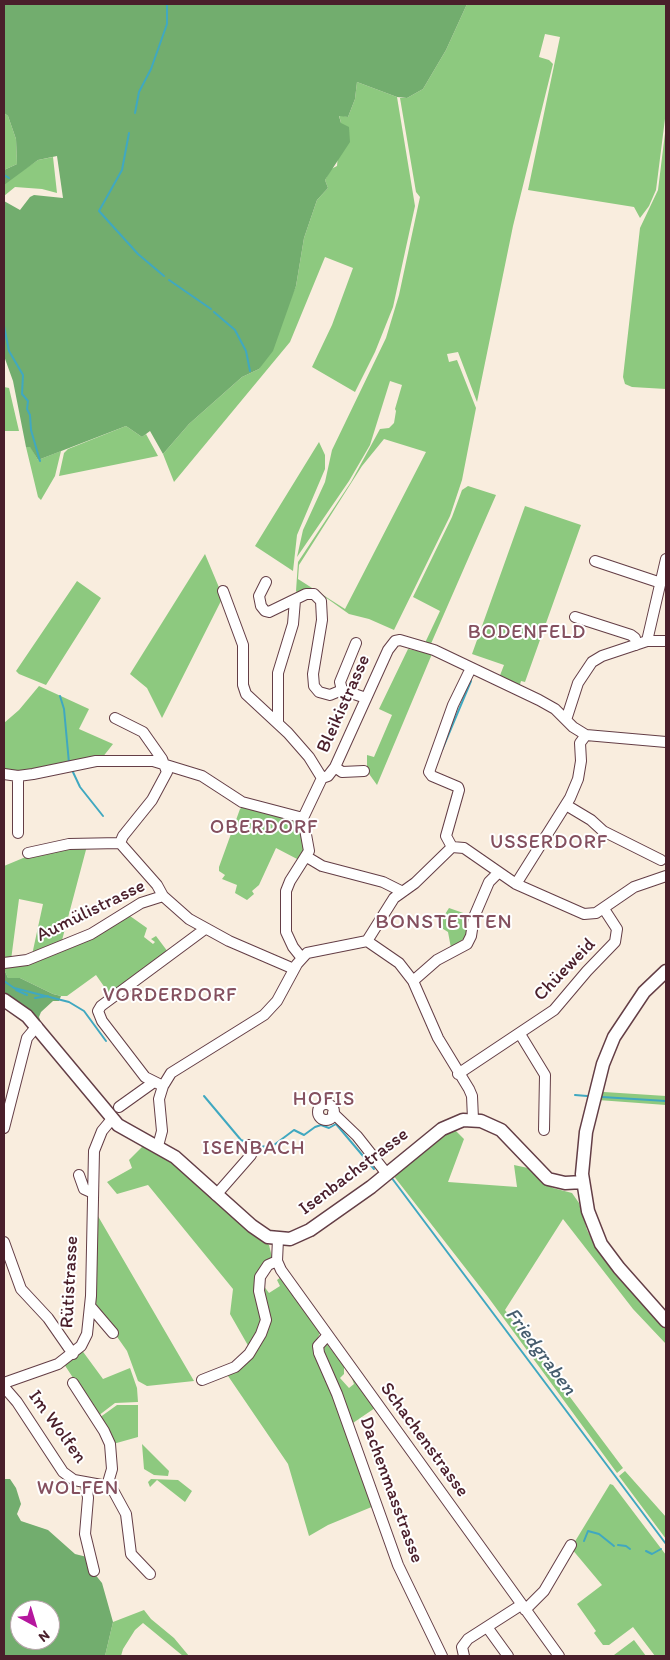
<!DOCTYPE html>
<meta charset="utf-8">
<style>
body{margin:0}
#map{position:relative;width:670px;height:1660px;overflow:hidden;background:#f9edde;font-family:Itim,sans-serif}
canvas{display:block}
.frame{position:absolute;inset:0;border:5px solid #4a1f2b;pointer-events:none}
.north{position:absolute;left:10px;top:1600px;width:50px;height:50px;box-sizing:border-box;background:#fff;border:1px solid #b7a5aa;border-radius:50%;rotate:141deg;font-size:14px;font-weight:700;line-height:20px;text-align:center;color:#4a1f2b}
.north::after{content:'';display:block;margin:auto;width:18px;height:22px;background:#b5179e;clip-path:polygon(50% 0,100% 100%,50% 72%,0 100%)}
</style>
<div id="map">
<canvas width="670" height="1660"></canvas>
<div class="frame"></div>
<div class="north">N</div>
</div>
<script>
const ctx = document.querySelector('canvas').getContext('2d');
ctx.lineJoin = 'round';
function fill(path, color) { ctx.fillStyle = color; ctx.fill(path, 'evenodd'); }
const poly = rows => new Path2D(rows.map(r => 'M' + r).join(''));
function trace(path, color, width, dash) { ctx.strokeStyle = color; ctx.lineWidth = width; ctx.lineCap = dash ? 'butt' : 'round'; ctx.setLineDash(dash || []); ctx.stroke(path); }
function drawText(font, color, halo, rows, align = 'center') {
  ctx.font = font + ' Itim,sans-serif'; ctx.lineWidth = 4; ctx.setLineDash([]); ctx.textBaseline = 'middle'; ctx.strokeStyle = halo; ctx.fillStyle = color; for (const [text, x, y, turn = 0] of rows) {
    ctx.save(); ctx.translate(x, y); ctx.rotate((+turn || 0) * Math.PI / 180); ctx.textAlign = isNaN(turn) ? turn : align; if (halo) ctx.strokeText(text, 0, 0); ctx.fillText(text, 0, 0); ctx.restore();
  }
}
fill(poly([
 [467,4,666,4,666,111,656,190,649,206,640,218,634,207,528,190,560,37,545,34,539,57,549,60,553,64,513,226,477,402,458,352,447,354,449,362,457,360,476,408,462,480,450,516,394,630,369,619,349,614,325,597,307,589,298,594,296,591,298,562,351,482,380,429,389,428,394,423,396,411,395,409,402,385,390,381,370,445,349,481,297,557,303,530,325,482,332,450,386,338,399,295,420,197,416,192,400,98,407,98,423,89,446,50],
 [384,439,426,452,345,609,298,579,299,565,362,466],
 [357,82,397,97,415,206,393,307,375,352,355,392,312,367,332,325,353,268,325,257,290,342,174,482,163,454,189,424,242,377,259,369,296,286,304,238,317,200,328,188,325,180,331,169,337,166,341,123,339,115,348,117,355,99],
 [4,113,8,116,16,139,17,164,4,170],
 [666,125,666,389,632,387,625,384,623,377,640,228,658,190],
 [53,157,57,193,42,189,15,187,4,196,4,183,38,160],
 [4,387,9,388,19,431,4,431],
 [126,426,142,437,146,434,158,456,59,476,64,453,68,449],
 [319,442,325,455,325,469,297,535,293,571,255,546],
 [30,446,38,460,61,451,55,476,41,500,38,497,26,447],
 [468,486,496,495,430,646,424,645,440,611,413,597,452,517,462,490],
 [525,506,581,525,525,682,521,681,519,688,499,678,504,665,472,654],
 [205,554,223,597,162,718,147,688,130,674],
 [77,581,101,598,46,685,19,674,16,671],
 [408,649,432,654,377,785,367,771,367,755,374,757,392,715,379,709],
 [39,686,89,709,79,729,113,744,102,758,51,769,4,772,4,723,19,710],
 [243,806,293,819,301,831,305,848,299,860,276,848,259,885,252,891,254,894,247,900,235,893,237,885,222,879,225,875,219,871,219,867,240,809],
 [87,846,61,944,32,955,43,904,19,899,11,960,4,960,4,866,28,856],
 [449,908,469,915,468,921,470,922,465,938,451,948,448,932,440,927,440,922],
 [130,916,147,928,144,937,153,944,155,942,151,939,156,936,168,952,110,995,96,975,67,996,61,996,53,994,20,978,8,978,4,969,103,932],
 [604,1092,666,1096,666,1105,598,1100,601,1093],
 [453,1128,464,1139,448,1182,517,1187,514,1165,528,1168,542,1182,553,1188,572,1193,579,1203,587,1230,597,1250,638,1300,666,1329,666,1344,633,1309,563,1219,505,1310,623,1468,617,1473,488,1297,393,1175],
 [145,1144,160,1151,269,1245,272,1257,262,1268,264,1316,250,1349,230,1314,233,1289,148,1185,117,1194,107,1182,132,1168,129,1160],
 [95,1211,194,1381,147,1386,138,1381,127,1351,99,1311,93,1296],
 [281,1277,320,1333,315,1344,374,1506,328,1525,309,1536,288,1464,226,1373,263,1335,263,1285,269,1293,280,1286,277,1280],
 [326,1343,344,1366,344,1374,340,1378,349,1388,354,1384,351,1376,375,1408,350,1425,321,1349],
 [81,1349,103,1379,130,1368,137,1388,138,1402,115,1403,98,1416,64,1364],
 [117,1405,138,1405,138,1437,113,1444,99,1418],
 [142,1444,169,1471,168,1476,154,1475,144,1469],
 [625,1471,666,1517,666,1539,619,1476],
 [151,1479,178,1480,192,1491,185,1502,157,1480,150,1487,148,1482],
 [610,1484,613,1485,666,1555,666,1656,655,1656,633,1627,609,1645,603,1645,594,1633,596,1631,577,1604,602,1585,571,1548],
 [144,1610,151,1619,174,1638,189,1656,183,1656,143,1623,135,1630,123,1649,121,1656,105,1656,113,1622],
 [634,1640,646,1656,613,1656,614,1655]
]), '#8dc97f');
fill(poly([
 [4,4,467,4,446,50,423,89,407,98,397,97,357,82,355,99,348,117,339,116,341,123,349,127,350,142,325,180,328,188,317,200,304,238,296,286,273,351,259,369,242,377,189,424,163,454,150,431,142,437,126,426,38,460,30,447,26,447,13,381,4,356,4,201,20,210,30,197,34,195,63,198,57,156,38,160,4,185,4,170,17,164,16,139,8,116,4,113],
 [4,969,8,978,20,978,53,994,61,996,59,1001,53,1001,41,1012,39,1017,42,1025,4,996],
 [4,1479,10,1479,16,1488,21,1504,17,1514,21,1521,48,1530,75,1554,87,1557,90,1568,102,1583,113,1622,105,1656,4,1656],
 [20,1610,50,1610,50,1640,20,1640]
]), '#72ad6e');
trace(poly([
 [135,113,139,92,151,69,167,24,167,4],
 [129,133,122,170,99,211,138,254,164,276],
 [4,175,9,178],
 [169,280,211,309],
 [214,312,235,330,246,351,250,371],
 [4,326,9,351,23,375,22,394,28,401,27,409,30,415,31,430,40,461],
 [60,696,64,709,69,763],
 [442,750,471,681],
 [72,770,80,787,103,816],
 [4,981,14,988,69,1002,84,1011,106,1041],
 [16,990,27,995],
 [35,998,48,996],
 [575,1095,587,1096],
 [204,1096,241,1140,246,1142],
 [602,1097,666,1101],
 [253,1144,266,1147,274,1145,294,1130,304,1135,315,1127,321,1125,329,1128,336,1124,374,1169],
 [391,1177,666,1544],
 [584,1541,588,1531,599,1534,614,1546],
 [618,1545,626,1546,630,1549],
 [646,1551,652,1554,661,1549]
]), '#40a8c0', 2);
const minor = poly([
 [595,561,661,583],
 [266,582,259,596,261,606,265,611,269,612,306,594,314,594,321,601,322,620,313,674,314,686,319,692,330,695,342,690,366,698],
 [223,591,243,645,243,685,246,694,288,733,309,757,322,778],
 [575,617,631,635,635,638,636,645],
 [647,641,666,559],
 [342,690,340,682,356,643],
 [115,718,143,732,162,759,167,772,152,800,123,836,120,843,157,885,163,896,189,919,229,941,294,969],
 [566,720,578,683,592,662,602,656,647,641,666,641],
 [278,722,278,673,293,624,295,600],
 [335,767,342,772,364,771],
 [4,774,18,776,33,774,96,761,153,761,202,776,242,802,303,818],
 [18,776,18,833],
 [322,778,328,776,335,767,388,650,395,641,400,640,434,650,539,700,555,709,573,727,586,735,666,742],
 [566,805,591,820,603,831,661,860],
 [452,847,446,836,459,790,458,787,432,776,429,772,453,705,471,668],
 [28,853,69,844,120,843],
 [307,857,322,866,383,882,401,891],
 [516,884,570,798,578,779,581,761,580,743,586,735],
 [367,941,399,963,413,981,438,1038,469,1089,472,1096,473,1119],
 [301,957,293,947,286,932,286,891,290,881,309,851,303,818,322,778],
 [4,963,27,960,91,934,141,903,163,896],
 [413,981,437,960,467,944,471,936,474,917,489,882,498,873],
 [520,1034,545,1075,544,1130],
 [458,1074,554,1010,587,971,615,942,617,929,604,909],
 [163,1086,145,1077,102,1021,98,1011,101,1006,205,929],
 '318 1112a8 8 0 1 1 16 0a8 8 0 1 1-16 0Z',
 [119,1107,154,1082],
 [333,1113,357,1136,387,1174],
 [4,1128,27,1038,37,1026],
 [158,1146,162,1131,159,1099,163,1086,171,1073,264,1015,277,1001,297,964,307,953,367,941,394,898,415,883,452,847,464,848,516,884,584,914,596,913,634,887,666,876],
 [79,1175,84,1189,93,1193],
 [216,1195,251,1155,249,1145],
 [278,1239,277,1261,281,1270,559,1656],
 [4,1242,21,1289,48,1318,73,1354],
 [90,1306,113,1333],
 [327,1336,318,1346,319,1353,337,1394,398,1565,442,1656],
 [202,1380,235,1367,249,1354,261,1334,266,1320,259,1291,260,1277,268,1265,277,1261],
 [4,1383,58,1364,81,1346,87,1334,91,1296,94,1151,102,1131,112,1119],
 [73,1383,104,1431,110,1444,112,1469,107,1486],
 [4,1387,17,1402,63,1472,74,1480,107,1486,114,1492,126,1514,131,1554,150,1574],
 [86,1483,88,1498,85,1534,94,1571],
 [525,1610,544,1591,571,1545],
 [487,1627,508,1656],
 [464,1656,462,1647,468,1639,521,1605]
]);
const major = poly([
 [666,971,644,992,614,1037,603,1064,586,1132,582,1174,588,1211,601,1244,619,1268,666,1321],
 [4,1000,27,1016,118,1125,175,1157,252,1226,268,1237,290,1239,310,1230,371,1187,442,1129,463,1120,481,1121,501,1130,548,1179,565,1183,583,1182]
]);
trace(minor, '#643e46', 12);
trace(major, '#643e46', 15);
trace(minor, '#fff', 10);
trace(major, '#fff', 12);
drawText('19px', '#4a1f2b', '#fff', [
 ["Bleikistrasse",344,704,-66],
 ["Aumülistrasse",91,911,-26],
 ["Chüeweid",565,970,-46],
 ["Isenbachstrasse",354,1172,-37],
 ["Rütistrasse",70,1282,-87],
 ["Im Wolfen",57,1427,54],
 ["Schachenstrasse",424,1440,54],
 ["Dachenmasstrasse",391,1490,70]
]);
ctx.letterSpacing = '1px';
drawText('20px', '#84505f', '#fff', [
 ["BODENFELD",527,633],
 ["OBERDORF",264,828],
 ["USSERDORF",549,843],
 ["VORDERDORF",170,996],
 ["HOFIS",324,1100],
 ["ISENBACH",254,1149],
 ["WOLFEN",78,1489]
]);
ctx.letterSpacing = '0px';
drawText('italic 20px', '#465d6e', '#fff', [
 ["Friedgraben",540,1352,53]
]);
ctx.letterSpacing = '1px';
drawText('21px', '#84505f', '#fff', [
 ["BONSTETTEN",444,923]
]);
ctx.letterSpacing = '0px';
</script>
